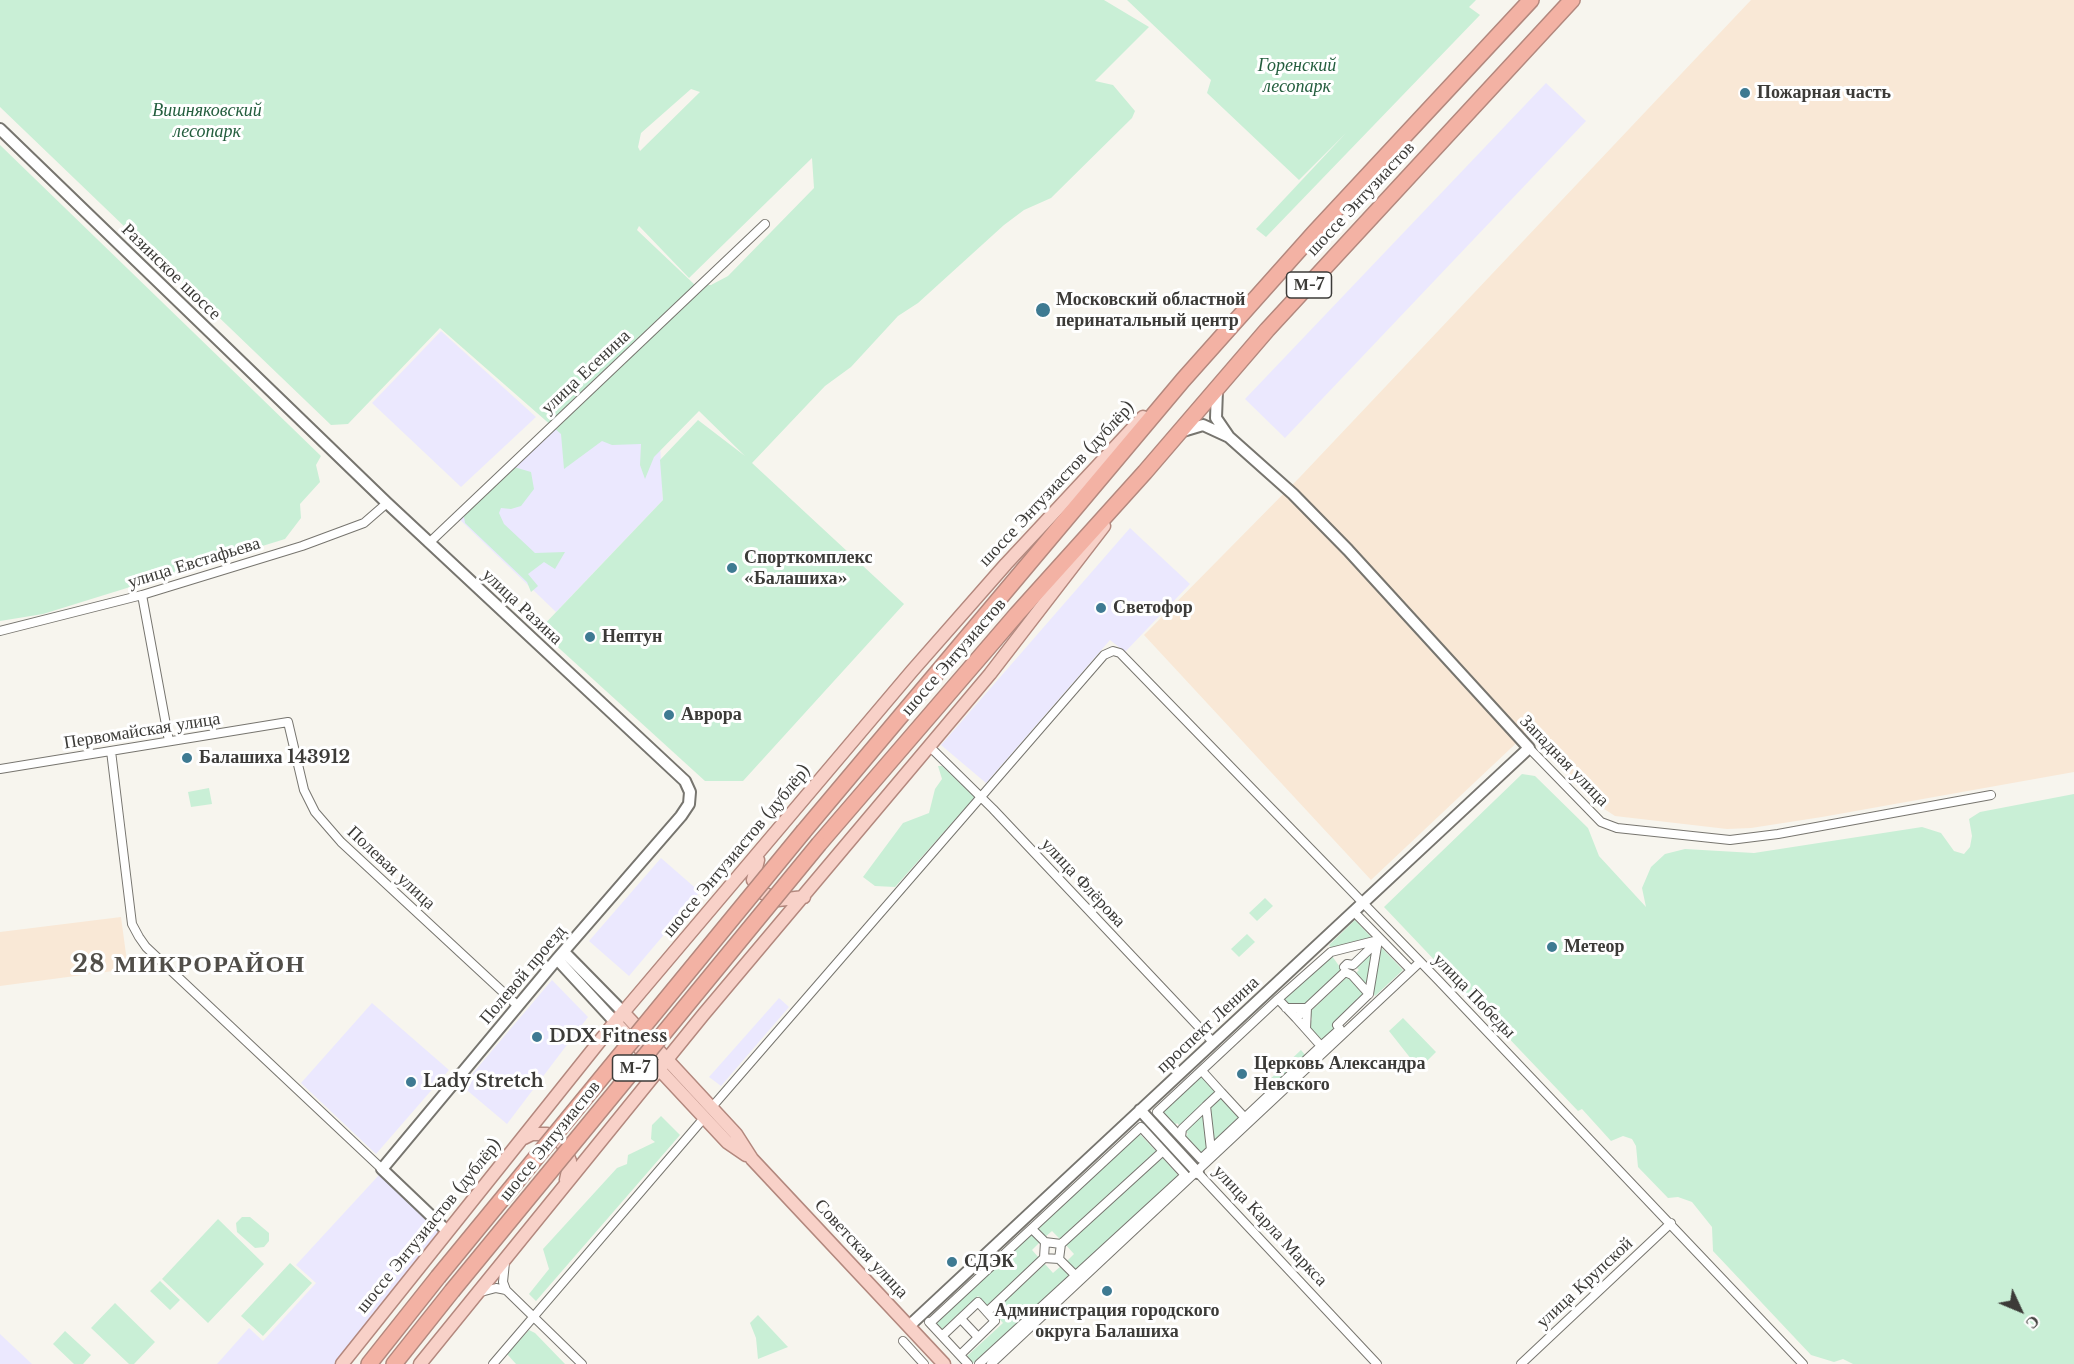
<!DOCTYPE html>
<meta charset="utf-8">
<style>
body{margin:0}
#map{position:relative;width:2074px;height:1364px;overflow:hidden;background:#f7f5ee;font-family:"Libre Baskerville",serif}
canvas{display:block}
.north{position:absolute;left:1990px;top:1280px;width:60px;height:60px;-webkit-text-stroke:4px #fff;paint-order:stroke;rotate:134deg;font-size:16px;font-weight:700;line-height:24px;text-align:center;color:#3c3b38}
.north::after{content:'';display:block;margin:auto;width:21px;height:27px;background:#3c3b38;clip-path:polygon(50% 0,100% 100%,50% 72%,0 100%)}
</style>
<div id="map">
<canvas width="2074" height="1364"></canvas>
<div class="north">С</div>
</div>
<script>
const ctx = document.querySelector('canvas').getContext('2d');
ctx.lineJoin = 'round';
function fill(path, color) { ctx.fillStyle = color; ctx.fill(path, 'evenodd'); }
const poly = rows => new Path2D(rows.map(r => 'M' + r).join(''));
function trace(path, color, width, dash) { ctx.strokeStyle = color; ctx.lineWidth = width; ctx.lineCap = dash ? 'butt' : 'round'; ctx.setLineDash(dash || []); ctx.stroke(path); }
function drawText(font, color, halo, rows, align = 'center') {
  ctx.font = font + ' "Libre Baskerville",serif'; ctx.lineWidth = 6; ctx.setLineDash([]); ctx.textBaseline = 'middle'; ctx.strokeStyle = halo; ctx.fillStyle = color; for (const [text, x, y, turn = 0] of rows) {
    ctx.save(); ctx.translate(x, y); ctx.rotate((+turn || 0) * Math.PI / 180); ctx.textAlign = isNaN(turn) ? turn : align; if (halo) ctx.strokeText(text, 0, 0); ctx.fillText(text, 0, 0); ctx.restore();
  }
}
fill(poly([
 [1546,83,1586,121,1285,438,1245,399],
 [441,331,536,417,461,487,372,403],
 [608,379,660,442,663,500,556,612,457,517],
 [1130,528,1190,584,1125,652,1110,640,986,783,941,745],
 [661,858,700,892,629,976,589,941],
 [552,980,588,1017,507,1124,462,1086],
 [779,998,789,1007,721,1086,709,1077],
 [372,1003,449,1070,376,1154,301,1083],
 [379,1175,439,1231,335,1364,217,1364,249,1328,263,1341,316,1283,296,1265],
 [0,1334,32,1364,0,1364]
]), '#ebe8fe');
fill(poly([
 [1751,0,2074,0,2074,772,1822,817,1751,828,1727,829,1615,816,1589,799,1527,733,1371,880,1144,635,1300,477],
 [121,917,128,969,0,986,0,932]
]), '#f9e8d6');
fill(poly([
 [0,0,1104,0,1149,27,1095,81,1113,85,1135,111,1132,118,1051,198,1024,210,1004,225,918,303,898,316,851,367,825,386,752,463,904,604,743,781,705,781,539,630,663,500,660,460,698,420,745,456,699,411,654,457,645,479,640,465,641,444,612,445,602,441,564,469,561,434,440,328,348,424,331,425,0,107],
 [691,89,700,92,640,151,638,147,641,133],
 [812,158,814,188,728,276,711,285,695,285,637,230,639,226,689,278],
 [1127,0,1476,0,1469,7,1480,15,1266,237,1256,229,1346,133,1299,180,1207,93,1211,80],
 [0,145,321,456,316,465,320,482,300,504,301,518,285,539,43,614,0,621],
 [514,467,531,472,534,489,521,506,511,509,501,508,499,513,504,524,535,553,565,552,555,569,544,562,528,574,538,586,531,592,527,582,465,523,464,517,466,511],
 [938,766,942,766,975,797,895,887,875,886,863,877,903,823,929,813,935,789,942,779],
 [1522,774,1535,776,1588,828,1599,856,1646,907,1642,888,1651,867,1665,854,1685,849,1754,853,1922,827,1941,833,1954,851,1964,854,1970,847,1972,836,1969,819,1980,812,2074,794,2074,1364,1853,1364,1843,1359,1834,1362,1811,1355,1713,1251,1712,1227,1692,1202,1678,1197,1668,1198,1638,1167,1636,1146,1632,1139,1623,1136,1611,1141,1582,1109,1578,1111,1384,907],
 [209,788,212,804,191,807,188,792],
 [1265,898,1273,906,1257,921,1249,913],
 [1355,920,1373,939,1332,949,1329,945],
 [1247,934,1255,942,1239,957,1231,949],
 [1379,945,1403,970,1375,996,1372,992],
 [1374,949,1368,988,1355,974,1359,970,1356,967],
 [1332,956,1342,970,1304,1006,1296,1004,1290,1006,1281,997,1301,978,1305,981],
 [1348,976,1367,994,1323,1042,1309,1026,1312,1019,1310,1012],
 [1403,1018,1436,1052,1419,1069,1389,1031],
 [1301,1050,1306,1056,1271,1088,1266,1083],
 [1202,1074,1217,1091,1180,1126,1177,1123,1174,1126,1161,1112],
 [1223,1096,1241,1116,1213,1142,1209,1109],
 [1204,1114,1208,1147,1200,1154,1184,1137,1188,1134,1185,1131],
 [661,1116,680,1135,536,1301,529,1294,549,1269,543,1249,617,1168,627,1164,628,1155,655,1142,651,1139,652,1125],
 [1138,1132,1156,1151,1061,1240,1052,1231,1044,1238,1035,1228],
 [1161,1156,1179,1176,1075,1272,1066,1262,1074,1254,1065,1244],
 [242,1217,250,1217,269,1233,269,1241,264,1247,255,1248,237,1232,236,1223],
 [218,1219,264,1264,208,1323,162,1279],
 [1031,1232,1040,1242,1032,1250,1040,1259,988,1307,978,1296,941,1330,933,1322],
 [290,1263,312,1283,263,1336,241,1316],
 [1045,1264,1053,1273,1062,1265,1071,1275,972,1364,966,1357,1003,1323,993,1312],
 [160,1281,180,1300,170,1310,150,1291],
 [115,1303,155,1342,134,1364,129,1364,91,1328],
 [758,1315,788,1347,758,1359,756,1338,750,1323],
 [529,1330,535,1333,565,1364,516,1364,507,1354],
 [65,1331,91,1355,83,1364,74,1364,53,1344]
]), '#c9efd6');
const street = poly([
 [429,543,765,224],
 [142,595,169,741],
 [0,631,142,595,302,546,364,523,387,503],
 [929,746,993,809,1213,1042],
 [1529,748,1601,822,1617,828,1730,840,1778,834,1991,795],
 [111,751,132,924,139,937,146,947,382,1169],
 [0,769,288,722,304,790,315,812,341,842,518,1006],
 [1358,916,1409,968],
 [1344,967,1347,964,1353,965,1377,942],
 [1278,999,1331,952,1378,940,1369,994],
 [1286,1008,1307,1008,1306,1029],
 [1296,1018,1321,1046,1201,1159,1157,1112,1278,999,1296,1018,1345,972],
 [1321,1046,1340,1029,1337,1025,1369,994,1352,975,1345,972],
 [1202,1071,1221,1092],
 [1206,1106,1221,1092,1245,1118],
 [712,1107,1104,655,1113,651,1120,653,1439,981,1803,1364],
 [1181,1137,1182,1129,1206,1106,1211,1150],
 [1198,1173,1377,1364],
 [1032,1229,1045,1242],
 [1061,1244,1163,1151],
 [1059,1259,1075,1275],
 [505,1262,503,1282,506,1290],
 [481,1292,496,1288,506,1290,582,1364],
 [987,1312,1044,1258,1045,1242,1061,1244,1059,1259,1044,1258],
 [961,1319,978,1337],
 [929,1322,968,1364],
 [930,1323,1141,1127,1185,1175,979,1364],
 [942,1336,978,1302,995,1321,960,1355],
 [903,1341,924,1364],
 [493,1364,704,1118],
 [991,1364,1420,962],
 [1521,1364,1671,1223]
]);
const secondary = poly([
 [0,129,387,503,685,781,690,792,689,804,681,816,557,959,382,1169,447,1231],
 [1183,431,1203,425,1229,437,1216,418,1217,390],
 [564,952,623,1012],
 [557,959,615,1022],
 [1140,1110,1198,1173],
 [909,1326,1529,748,1348,550,1293,494,1229,437]
]);
const primary = poly([
 [758,860,753,880,763,893,778,900,804,897],
 [623,1012,736,1134,752,1159,944,1364],
 [615,1022,727,1142,746,1155],
 [524,1138,532,1134,547,1134,562,1143,570,1161,566,1180],
 [342,1364,615,1022,912,671,1006,564,1143,417],
 [420,1364,703,1015,990,674,1104,526]
]);
const highway = poly([
 [804,831,1183,380,1315,232,1531,0],
 [819,844,1017,614,1145,472,1267,330,1572,0],
 [369,1364,438,1277],
 [394,1364,452,1291]
]);
trace(street, '#77756f', 10);
trace(secondary, '#77756f', 14);
trace(primary, '#b3887e', 15);
trace(highway, '#b3887e', 18);
trace(street, '#fff', 8);
trace(secondary, '#fff', 10);
trace(primary, '#f8d1c8', 12);
trace(highway, '#f3b2a4', 15);
const highwayBridge = poly([
 [438,1277,804,831],
 [452,1291,819,844]
]);
trace(highwayBridge, '#b3887e', 18, []);
trace(highwayBridge, '#f3b2a4', 15);
for (const [x, y, r, color] of [
 [1745,93,6,"#3e7a92"],
 [1043,310,8,"#3e7a92"],
 [732,568,6,"#3e7a92"],
 [1101,608,6,"#3e7a92"],
 [590,637,6,"#3e7a92"],
 [669,715,6,"#3e7a92"],
 [187,758,6,"#3e7a92"],
 [1552,947,6,"#3e7a92"],
 [537,1037,6,"#3e7a92"],
 [1242,1074,6,"#3e7a92"],
 [411,1082,6,"#3e7a92"],
 [952,1262,6,"#3e7a92"],
 [1107,1291,6,"#3e7a92"]
]) { const dot = new Path2D(); dot.arc(x, y, r, 0, 2 * Math.PI); ctx.fillStyle = color; ctx.fill(dot); trace(dot, '#fff', 2); }
for (const [x, y, w] of [
 [1309,285,45],
 [635,1068,45]
]) { const box = new Path2D(); box.roundRect(x - w / 2, y - 13, w, 26, 4.5); ctx.fillStyle = '#fff'; ctx.fill(box); trace(box, '#3c3b38', 1.5); }
drawText('bold 16px', '#3c3b38', null, [
 ["М-7",1309,285],
 ["М-7",635,1068]
]);
drawText('italic 18px', '#245e3e', '#fff', [
 ["Горенский",1297,66],
 ["лесопарк",1297,87],
 ["Вишняковский",207,111],
 ["лесопарк",207,132]
]);
drawText('bold 18px', '#3c3b38', '#fff', [
 ["Пожарная часть",1757,93],
 ["Московский областной",1056,300],
 ["перинатальный центр",1056,321],
 ["Спорткомплекс",744,558],
 ["«Балашиха»",744,579],
 ["Светофор",1113,608],
 ["Нептун",602,637],
 ["Аврора",681,715],
 ["Балашиха 143912",199,758],
 ["Метеор",1564,947],
 ["DDX Fitness",549,1037],
 ["Церковь Александра",1254,1064],
 ["Невского",1254,1085],
 ["Lady Stretch",423,1082],
 ["СДЭК",964,1262],
 ["Администрация городского",1107,1311,"center"],
 ["округа Балашиха",1107,1332,"center"]
], 'left');
drawText('18px', '#3c3b38', '#fff', [
 ["шоссе Энтузиастов",1361,199,-47],
 ["Разинское шоссе",171,272,44],
 ["улица Есенина",586,372,-43],
 ["шоссе Энтузиастов (дублёр)",1057,484,-47],
 ["улица Евстафьева",194,563,-17],
 ["улица Разина",522,607,43],
 ["шоссе Энтузиастов",954,657,-49],
 ["Первомайская улица",142,731,-9],
 ["Западная улица",1564,761,46],
 ["шоссе Энтузиастов (дублёр)",737,851,-50],
 ["Полевая улица",391,868,43],
 ["улица Флёрова",1083,883,47],
 ["Полевой проезд",523,975,-50],
 ["улица Победы",1474,996,46],
 ["проспект Ленина",1208,1025,-43],
 ["шоссе Энтузиастов",550,1141,-51],
 ["шоссе Энтузиастов (дублёр)",429,1226,-51],
 ["улица Карла Маркса",1270,1226,47],
 ["Советская улица",861,1249,47],
 ["улица Крупской",1585,1283,-43]
]);
ctx.letterSpacing = '1.5px';
drawText('bold 24px', '#514e49', '#fff', [
 ["28 МИКРОРАЙОН",189,965]
]);
ctx.letterSpacing = '0px';
</script>
